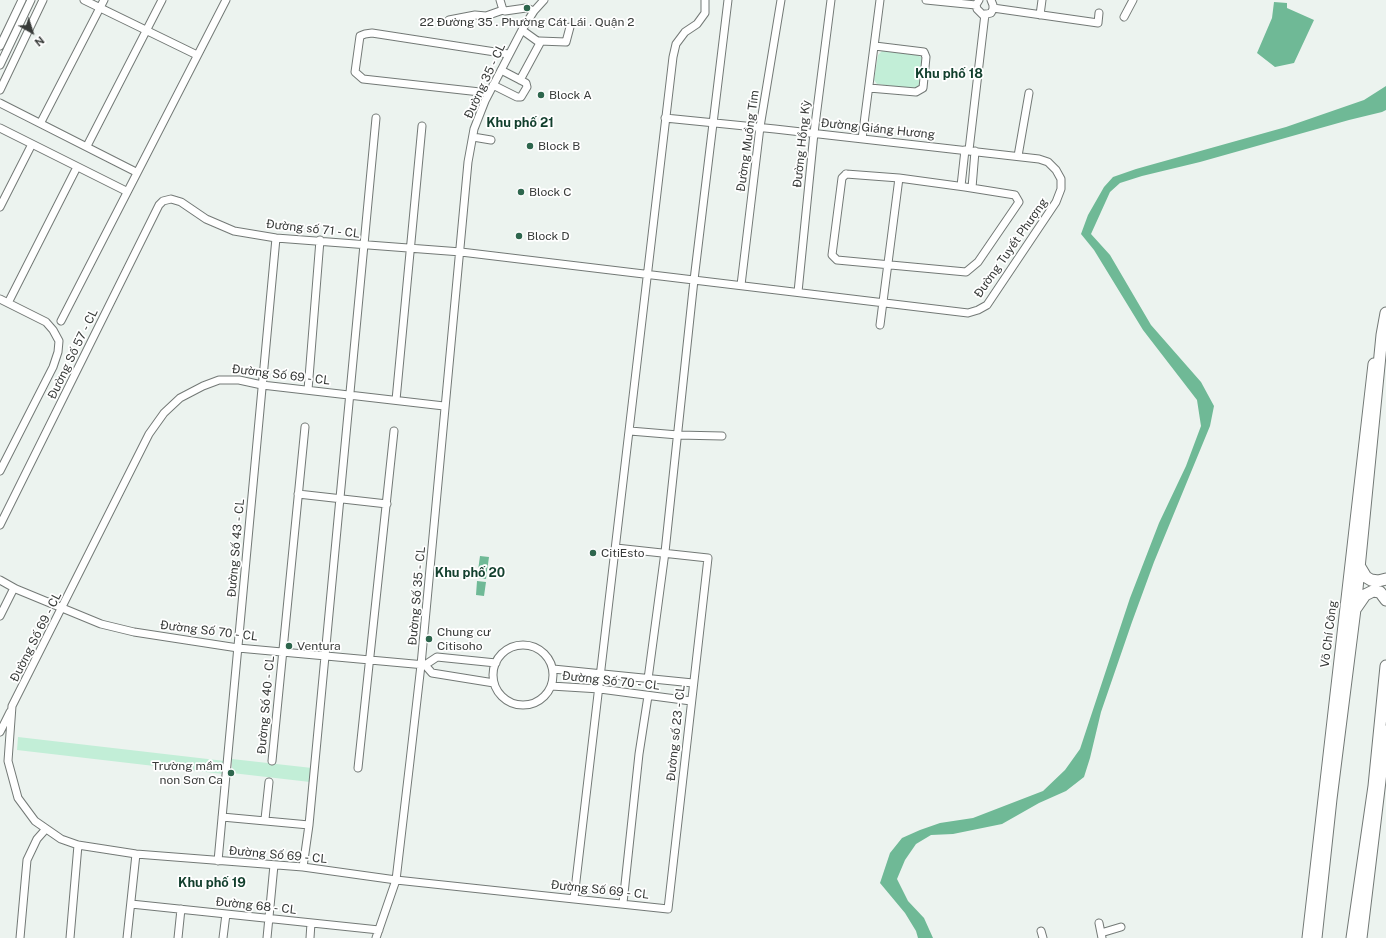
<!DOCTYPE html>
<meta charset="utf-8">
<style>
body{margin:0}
#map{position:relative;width:1386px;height:938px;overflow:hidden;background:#ecf3ef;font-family:"Public Sans",sans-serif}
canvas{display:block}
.north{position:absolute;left:12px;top:12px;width:40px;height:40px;-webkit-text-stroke:3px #fff;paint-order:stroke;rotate:141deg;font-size:11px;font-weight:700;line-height:16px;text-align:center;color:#383b39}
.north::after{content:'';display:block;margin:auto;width:14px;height:18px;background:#383b39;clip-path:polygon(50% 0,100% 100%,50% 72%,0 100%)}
</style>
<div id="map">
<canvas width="1386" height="938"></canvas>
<div class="north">N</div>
</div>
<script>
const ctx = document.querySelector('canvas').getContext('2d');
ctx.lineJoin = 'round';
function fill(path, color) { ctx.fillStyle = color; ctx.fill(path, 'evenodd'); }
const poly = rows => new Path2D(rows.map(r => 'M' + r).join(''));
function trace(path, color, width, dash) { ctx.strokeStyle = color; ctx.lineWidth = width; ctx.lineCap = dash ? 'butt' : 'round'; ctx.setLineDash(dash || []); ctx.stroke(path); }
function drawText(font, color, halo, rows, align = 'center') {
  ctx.font = font + ' "Public Sans",sans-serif'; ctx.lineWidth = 3.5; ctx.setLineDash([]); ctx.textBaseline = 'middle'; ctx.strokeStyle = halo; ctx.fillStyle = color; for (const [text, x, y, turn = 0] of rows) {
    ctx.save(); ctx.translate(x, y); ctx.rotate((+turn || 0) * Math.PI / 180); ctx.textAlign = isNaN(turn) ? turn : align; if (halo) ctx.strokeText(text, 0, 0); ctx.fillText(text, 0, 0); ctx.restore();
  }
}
fill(poly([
 [882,51,915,54,921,57,923,59,919,87,915,89,877,84,874,80,878,55],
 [18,737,225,761,223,774,17,750],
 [232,759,312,768,310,782,232,773]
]), '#c2eed7');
fill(poly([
 [1274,2,1287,3,1287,8,1314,20,1294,63,1275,67,1257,53,1272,18],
 [1386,86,1386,110,1382,112,1349,120,1200,162,1142,176,1120,183,1110,192,1091,234,1110,255,1151,325,1201,382,1214,406,1210,426,1154,562,1132,622,1101,712,1090,758,1084,777,1066,791,1039,803,1002,824,953,834,931,835,916,844,905,860,897,879,908,901,924,918,933,938,918,938,916,931,905,913,880,883,890,853,902,838,920,830,940,823,973,818,1043,791,1065,770,1080,749,1130,598,1159,523,1186,466,1201,426,1197,400,1143,330,1094,250,1081,234,1088,215,1104,187,1113,177,1136,169,1286,127,1364,100],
 [480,556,489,557,486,579,477,578],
 [477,581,486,582,484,596,476,595]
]), '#6fb996');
const minor = poly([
 [84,0,197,55],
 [500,0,503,10,505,11,526,8,534,11],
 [926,0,976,5],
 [979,0,976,5,977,9,983,15,991,13,993,9,993,5,991,0],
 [993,8,1098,23,1099,13],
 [1040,15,1042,0],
 [1124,17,1133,0],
 [449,20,475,15,486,16,503,10],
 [539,41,566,42,570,27],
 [0,46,22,0],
 [0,65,31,0],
 [520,80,540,43,522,30],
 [493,85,517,97,521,97,527,87,526,83,501,70],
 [869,88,916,92,923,88,926,57,924,52,875,46],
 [0,90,43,0],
 [489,93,363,79,355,72,360,36,365,34,372,33,508,54],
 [0,103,136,172],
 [41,122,104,0],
 [0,128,126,191],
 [473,137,491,140],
 [862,139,880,0],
 [87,146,162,0],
 [969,150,985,14],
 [1018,156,1029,93],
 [846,174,899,178,965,187,1015,195,1019,202,978,262,966,272,837,260,832,255,842,178,846,174],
 [961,186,965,150],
 [972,188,975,151],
 [0,207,32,144],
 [741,285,760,127,781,0],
 [798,292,814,133,831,0],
 [0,299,46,322,53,330,59,341,58,352,53,367,0,471],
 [8,303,77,167],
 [61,321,226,0],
 [880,325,899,178],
 [308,390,320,240],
 [396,400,422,126],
 [444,406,262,385,239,380,219,380,203,386,180,398,164,413,149,434,12,706,8,761,18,798,35,821,61,839,78,845,136,854,303,867,396,880,668,909,708,558,616,548],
 [630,431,678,435,722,436],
 [298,494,387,504],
 [0,525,159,205,163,201,171,199,181,202,206,219,234,231,276,238,461,252,968,313,978,310,987,305,1056,202,1061,189,1061,179,1056,170,1048,162,1039,159,775,129,665,118],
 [0,580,16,589,101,624,134,632,238,648,425,665,432,673,494,683],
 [0,616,14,588],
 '493 675a30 30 0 1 1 60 0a30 30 0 1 1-60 0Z',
 [425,665,437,657,496,663],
 [553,669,693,683],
 [648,679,665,552,694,280,728,0],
 [551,686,600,689,691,701],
 [0,732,10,712],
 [272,761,305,427],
 [358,768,394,431],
 [222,817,309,825],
 [265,819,269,782],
 [218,861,276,238],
 [303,867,309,825,376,118],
 [574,898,673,57,676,44,685,32,697,24,705,13,705,0],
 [623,903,639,754,648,696],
 [131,904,379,930],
 [1099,923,1102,938],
 [1041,931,1043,938],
 [1101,933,1121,927],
 [20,938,27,860,37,839,45,830],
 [70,938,78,845],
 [127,938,136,854],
 [178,938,181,909],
 [223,938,226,914],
 [267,938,274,865],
 [310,938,311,923],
 [376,938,396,880,410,761,421,665,468,162,474,129,485,101,522,30,534,11,544,0]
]);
const primary = poly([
 [1308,938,1374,364],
 [1361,938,1386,731]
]);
const trunk = poly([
 [1360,567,1366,577,1371,580,1378,581,1386,579],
 [1356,608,1365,595,1373,591,1380,592,1386,600],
 [1316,938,1331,799,1355,609,1382,335,1386,313],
 [1352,938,1374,786,1386,666]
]);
trace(minor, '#737976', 9);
trace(primary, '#737976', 13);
trace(trunk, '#737976', 13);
trace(minor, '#fff', 7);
trace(primary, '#fff', 11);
trace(trunk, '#fff', 11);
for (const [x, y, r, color] of [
 [527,8,4,"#2e664d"],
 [541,95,4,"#2e664d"],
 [530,146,4,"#2e664d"],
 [521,192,4,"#2e664d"],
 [519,236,4,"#2e664d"],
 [593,553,4,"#2e664d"],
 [429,639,4,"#2e664d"],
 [289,646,4,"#2e664d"],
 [231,773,4,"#2e664d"]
]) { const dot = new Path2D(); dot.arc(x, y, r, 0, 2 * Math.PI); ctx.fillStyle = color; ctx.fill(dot); trace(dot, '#fff', 1.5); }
drawText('12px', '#383b39', '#fff', [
 ["22 Đường 35 . Phường Cát Lái . Quận 2",527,22,"center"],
 ["Block A",549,95],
 ["Block B",538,146],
 ["Block C",529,192],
 ["Block D",527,236],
 ["CitiEsto",601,553],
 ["Chung cư",437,632],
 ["Citisoho",437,646],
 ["Ventura",297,646],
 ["Trường mầm",223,766,"right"],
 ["non Sơn Ca",223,780,"right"]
], 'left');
drawText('12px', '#383b39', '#fff', [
 ["Đường 35 - CL",485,81,-65],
 ["Đường Giáng Hương",878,129,6],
 ["Đường Muồng Tím",748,141,-82],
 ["Đường Hồng Kỳ",802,144,-84],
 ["Đường số 71 - CL",313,229,6],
 ["Đường Tuyết Phượng",1011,248,-55],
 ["Đường Số 57 - CL",73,354,-64],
 ["Đường Số 69 - CL",281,375,7],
 ["Đường Số 43 - CL",236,548,-85],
 ["Đường Số 35 - CL",417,596,-85],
 ["Đường Số 70 - CL",209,631,7],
 ["Võ Chí Công",1329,634,-83],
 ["Đường Số 69 - CL",36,637,-63],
 ["Đường Số 70 - CL",611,681,6],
 ["Đường Số 40 - CL",266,705,-85],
 ["Đường số 23 - CL",676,733,-84],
 ["Đường Số 69 - CL",278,855,5],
 ["Đường Số 69 - CL",600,890,6],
 ["Đường 68 - CL",256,906,6]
]);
drawText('bold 13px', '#123f2d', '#fff', [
 ["Khu phố 18",949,74],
 ["Khu phố 21",520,123],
 ["Khu phố 20",470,573],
 ["Khu phố 19",212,883]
]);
</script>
